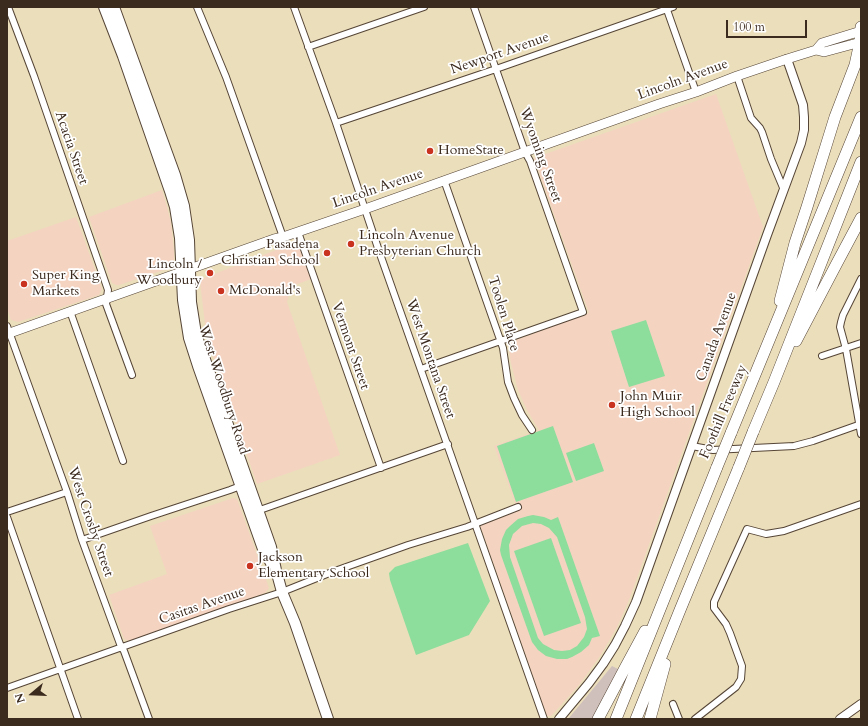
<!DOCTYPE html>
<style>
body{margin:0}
#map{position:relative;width:868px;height:726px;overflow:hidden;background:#ebdebb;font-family:Cardo,serif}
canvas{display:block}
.frame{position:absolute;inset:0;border:8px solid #3b2a1e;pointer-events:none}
.north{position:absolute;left:12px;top:674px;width:40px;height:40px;-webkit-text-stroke:3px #fff;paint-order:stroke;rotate:251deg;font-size:11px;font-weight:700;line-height:16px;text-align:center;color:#3b2a1e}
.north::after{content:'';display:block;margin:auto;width:14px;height:18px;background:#3b2a1e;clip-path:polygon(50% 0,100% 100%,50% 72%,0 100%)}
.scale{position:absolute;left:726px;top:20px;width:81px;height:18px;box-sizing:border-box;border:2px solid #3b2a1e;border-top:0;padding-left:5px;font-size:12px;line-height:14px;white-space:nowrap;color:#3b2a1e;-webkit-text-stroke:3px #fff;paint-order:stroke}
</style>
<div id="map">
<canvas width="868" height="726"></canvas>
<div class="frame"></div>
<div class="north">N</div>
<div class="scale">100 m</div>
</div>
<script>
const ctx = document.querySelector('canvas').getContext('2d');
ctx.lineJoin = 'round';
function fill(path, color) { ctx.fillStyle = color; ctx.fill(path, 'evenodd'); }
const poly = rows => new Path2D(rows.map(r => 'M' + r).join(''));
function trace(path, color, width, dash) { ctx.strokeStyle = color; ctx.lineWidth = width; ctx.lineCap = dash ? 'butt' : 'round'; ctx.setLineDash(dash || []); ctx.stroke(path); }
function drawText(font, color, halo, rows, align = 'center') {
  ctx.font = font + ' Cardo,serif'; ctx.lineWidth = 3.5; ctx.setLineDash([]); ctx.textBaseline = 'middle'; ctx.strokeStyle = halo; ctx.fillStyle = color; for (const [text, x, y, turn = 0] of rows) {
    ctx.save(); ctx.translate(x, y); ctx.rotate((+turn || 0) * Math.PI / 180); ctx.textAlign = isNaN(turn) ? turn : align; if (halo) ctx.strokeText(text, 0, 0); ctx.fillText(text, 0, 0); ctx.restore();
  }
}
fill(poly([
 [716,94,763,227,629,600,617,627,600,656,579,685,560,706,551,716,547,716,480,525,518,511,494,446,539,430,527,410,518,390,511,363,508,343,589,313,534,158],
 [162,190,167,207,171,223,174,251,174,261,171,265,164,270,119,285,116,285,112,283,89,217],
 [76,217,102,289,99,295,18,322,11,320,7,308,7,241],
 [297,242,311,279,287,288,289,295,287,302,340,455,257,484,215,363,206,332,200,282,201,280,204,278],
 [233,498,237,499,269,588,265,593,129,641,124,639,109,595,167,574,150,526]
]), '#f4d3c1');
fill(poly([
 [612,666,618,669,593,719,568,719]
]), '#d0c0bc');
fill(poly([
 [646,320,665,376,629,387,611,331],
 [553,426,573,482,516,502,497,446],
 [594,443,604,471,576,481,566,453],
 [533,515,544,517,551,520,558,517,600,636,592,638,589,645,581,652,572,657,567,659,557,659,546,656,538,650,532,642,501,555,500,550,502,539,506,530,510,526,518,519,528,516],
 [533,523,541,524,549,528,557,537,585,617,587,629,584,637,577,646,570,650,562,651,554,650,543,644,538,638,510,557,509,545,513,534,522,526],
 [551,538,581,623,544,636,514,551],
 [468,543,490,601,469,635,416,655,390,580,389,573,395,567]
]), '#8ddd9c');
const minor = poly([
 [8,7,34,76,108,290,106,304,132,375],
 [197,7,226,77,283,237],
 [294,7,336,123,380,254,544,719],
 [666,7,696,92],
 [308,47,424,7],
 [737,76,751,118,760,128,762,132,771,159,784,190],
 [336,123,496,69,673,7],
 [444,180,503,348,508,382,514,398,522,415,532,430],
 [298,232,381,468],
 [861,279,843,315,841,322,840,327,846,349,861,434],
 [70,311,123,461],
 [7,326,67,492,82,540,120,644,124,651,149,719],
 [822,356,861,343],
 [421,369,583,312,530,161,525,152,511,112,474,7],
 [692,446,713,450,794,446,813,441,861,424],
 [257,511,448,444],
 [7,512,67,492],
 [7,517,78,719],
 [82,540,151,516,230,490,243,485],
 [7,688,229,609,282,592,332,572,408,545,467,527,518,507],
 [673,704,679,719],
 [695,719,736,687,741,679,742,666,730,633,726,624,714,608,714,602,747,529,766,534,784,531,861,504]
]);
const tertiary = poly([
 [559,719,589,683,603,664,615,645,625,626,636,602,767,235,801,143,804,130,804,117,803,105,787,59],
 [840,719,861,704]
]);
const secondary = poly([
 [816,50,822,43,861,31],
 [7,334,274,239,283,237,365,209,659,104,696,92,737,76,787,59,816,50,824,52,861,42]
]);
const primary = poly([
 [104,7,123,56,170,191,175,207,180,238,183,300,189,338,198,366,263,549,271,563],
 [114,7,175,175,184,206,189,240,191,302,196,334,271,547,276,570,282,592,295,623,328,719]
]);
const motorway = poly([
 [780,301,795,243,807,207,835,117,855,65,860,42,861,27],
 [796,341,837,263,861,218],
 [753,432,774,382,861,162],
 [731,433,861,117],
 [598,719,625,668,645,631],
 [616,719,717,467],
 [636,719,680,610,739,467],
 [650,719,665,664]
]);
trace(minor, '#554536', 8);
trace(tertiary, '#554536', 10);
trace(secondary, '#554536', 10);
trace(primary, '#554536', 12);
trace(motorway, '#554536', 12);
trace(minor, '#fff', 6);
trace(tertiary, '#fff', 8);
trace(secondary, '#fff', 9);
trace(primary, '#fff', 10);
trace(motorway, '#fff', 11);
const motorwayBridge = poly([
 [717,467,731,433],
 [739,467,753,432]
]);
trace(motorwayBridge, '#554536', 12, []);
trace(motorwayBridge, '#fff', 11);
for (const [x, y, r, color] of [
 [430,151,4,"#c8321e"],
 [351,244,4,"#c8321e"],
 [327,253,4,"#c8321e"],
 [210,273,4,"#c8321e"],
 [24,284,4,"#c8321e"],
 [221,291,4,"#c8321e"],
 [612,405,4,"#c8321e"],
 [250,566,4,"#c8321e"]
]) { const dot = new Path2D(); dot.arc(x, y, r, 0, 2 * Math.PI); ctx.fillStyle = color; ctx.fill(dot); trace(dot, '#fff', 1.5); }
drawText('14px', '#3b2a1e', '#fff', [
 ["Newport Avenue",500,54,-19],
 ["Lincoln Avenue",683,80,-20],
 ["Acacia Street",71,148,71],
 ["Wyoming Street",540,155,70],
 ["Lincoln Avenue",378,189,-19],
 ["Toolen Place",503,314,73],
 ["Canada Avenue",717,337,-70],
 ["Vermont Street",350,346,71],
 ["West Montana Street",430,359,71],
 ["West Woodbury Road",223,390,72],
 ["Foothill Freeway",724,412,-67],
 ["West Crosby Street",90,522,71],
 ["Casitas Avenue",202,606,-19]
]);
drawText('14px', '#3b2a1e', '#fff', [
 ["HomeState",438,151],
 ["Lincoln Avenue",359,236],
 ["Presbyterian Church",359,252],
 ["Pasadena",319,245,"right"],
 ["Christian School",319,261,"right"],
 ["Lincoln /",202,265,"right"],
 ["Woodbury",202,281,"right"],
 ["Super King",32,276],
 ["Markets",32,292],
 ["McDonald's",229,291],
 ["John Muir",620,397],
 ["High School",620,413],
 ["Jackson",258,558],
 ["Elementary School",258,574]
], 'left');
</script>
